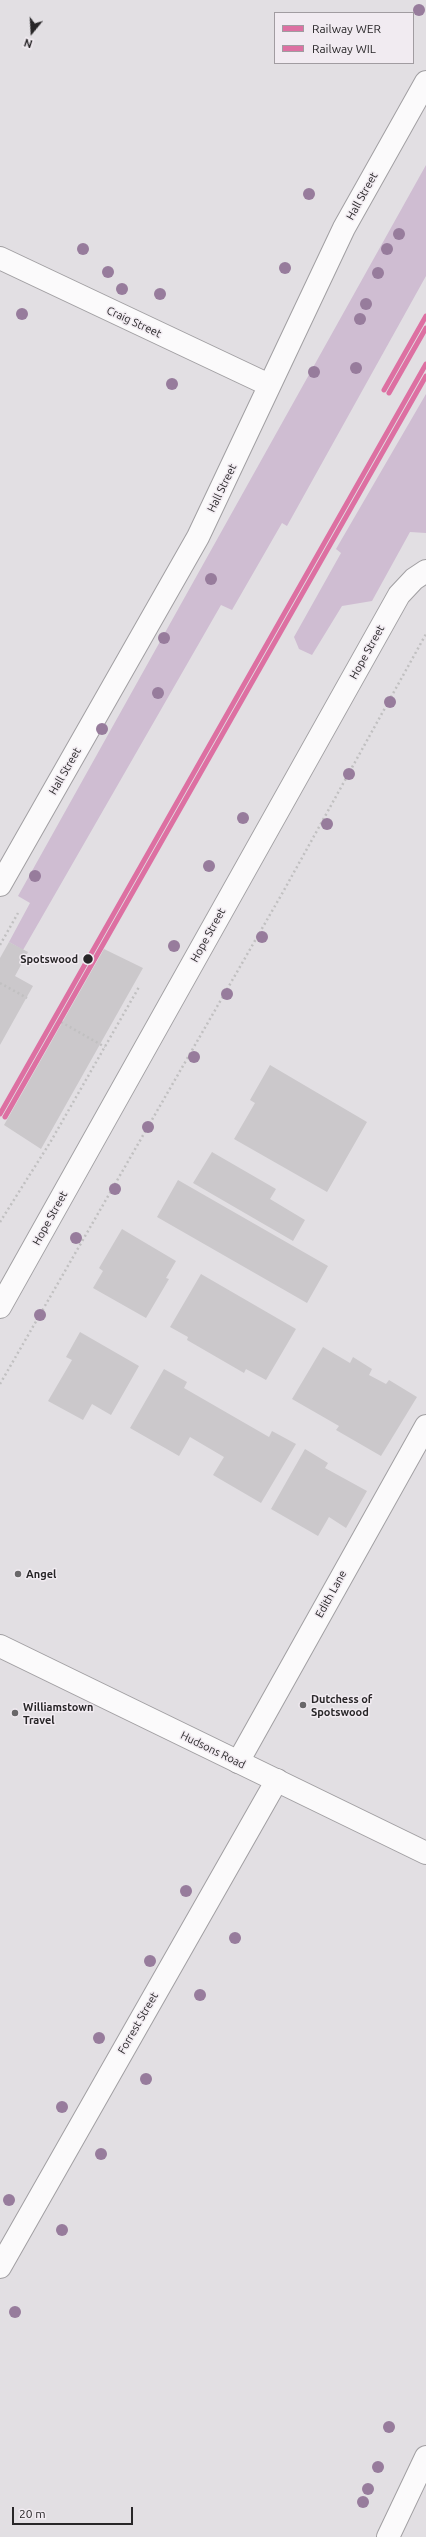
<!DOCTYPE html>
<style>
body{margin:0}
#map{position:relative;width:426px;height:2537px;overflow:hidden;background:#e2dfe3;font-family:Ubuntu,sans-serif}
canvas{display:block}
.legend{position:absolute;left:274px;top:12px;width:140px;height:52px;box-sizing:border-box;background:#f1ebf1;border:1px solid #a19ca1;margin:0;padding:5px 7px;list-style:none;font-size:12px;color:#282628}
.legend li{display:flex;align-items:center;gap:8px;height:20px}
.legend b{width:20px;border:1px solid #a19ca1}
.north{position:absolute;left:12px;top:12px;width:40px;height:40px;-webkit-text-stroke:3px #f1ebf1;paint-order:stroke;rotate:198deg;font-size:11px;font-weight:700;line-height:16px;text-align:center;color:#282628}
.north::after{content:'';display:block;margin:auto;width:14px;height:18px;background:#282628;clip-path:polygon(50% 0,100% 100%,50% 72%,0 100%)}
.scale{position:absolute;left:12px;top:2507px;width:121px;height:18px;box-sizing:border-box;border:2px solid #282628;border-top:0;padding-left:5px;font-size:12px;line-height:14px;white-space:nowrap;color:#282628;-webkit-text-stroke:3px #f1ebf1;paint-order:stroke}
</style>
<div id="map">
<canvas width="426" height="2537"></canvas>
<ul class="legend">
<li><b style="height:5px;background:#dd70a2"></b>Railway WER</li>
<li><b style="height:5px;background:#dd70a2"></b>Railway WIL</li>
</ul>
<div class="north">N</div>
<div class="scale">20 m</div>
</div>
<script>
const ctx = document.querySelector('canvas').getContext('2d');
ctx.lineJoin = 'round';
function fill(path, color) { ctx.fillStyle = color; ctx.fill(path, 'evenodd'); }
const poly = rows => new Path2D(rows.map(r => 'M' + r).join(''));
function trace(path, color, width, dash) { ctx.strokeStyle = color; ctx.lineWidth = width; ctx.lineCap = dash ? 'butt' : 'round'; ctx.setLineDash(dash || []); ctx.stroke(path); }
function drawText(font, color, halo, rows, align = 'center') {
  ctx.font = font + ' Ubuntu,sans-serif'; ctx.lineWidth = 3; ctx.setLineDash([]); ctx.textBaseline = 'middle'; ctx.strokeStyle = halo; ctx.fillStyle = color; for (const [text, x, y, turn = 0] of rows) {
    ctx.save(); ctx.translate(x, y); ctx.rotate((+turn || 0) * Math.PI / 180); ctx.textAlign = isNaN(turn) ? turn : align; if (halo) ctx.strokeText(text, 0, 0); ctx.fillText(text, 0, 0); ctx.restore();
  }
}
fill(poly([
 [426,165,426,276,287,526,282,523,232,610,221,605,23,950,9,942,30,903,18,896],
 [426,394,426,533,410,532,372,601,342,606,312,655,299,649,294,637,341,553,336,549]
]), '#cfbdd2');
fill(poly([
 [9,942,28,952,15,976,33,986,0,1045,0,958],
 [104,949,143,968,41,1149,4,1125],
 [270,1065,367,1122,327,1192,234,1139,255,1103,250,1100],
 [212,1152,276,1189,270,1199,305,1220,293,1241,193,1183],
 [178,1180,328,1266,307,1303,157,1217],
 [122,1229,176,1261,166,1278,169,1279,146,1318,93,1288,103,1271,99,1268],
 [201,1274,296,1329,266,1380,246,1369,244,1373,187,1340,188,1337,170,1327],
 [80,1332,139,1366,111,1415,92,1404,83,1420,48,1401,72,1360,66,1357],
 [323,1347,350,1363,353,1357,372,1369,369,1375,386,1384,389,1380,417,1397,381,1456,336,1430,339,1426,292,1399],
 [164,1369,187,1382,184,1388,269,1437,272,1431,296,1444,261,1503,213,1475,224,1457,190,1437,179,1456,130,1428],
 [305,1449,328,1463,325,1468,367,1491,346,1528,329,1517,318,1536,271,1509]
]), '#cbc8cb');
const service = poly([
 [238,1762,426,1426]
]);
const minor = poly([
 [0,258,269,385],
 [0,1307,399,595,414,579,426,571],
 [0,2267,277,1780],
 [388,2537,426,2457]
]);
const tertiary = poly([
 [0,885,198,537,344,228,426,82],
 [0,1646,426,1853]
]);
trace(service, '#a19fa2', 24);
trace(minor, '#a19fa2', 24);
trace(tertiary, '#a19fa2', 24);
trace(poly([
 [0,945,18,913],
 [0,983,27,998],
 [61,1022,105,1047],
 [0,1222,51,1141,139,987],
 [0,1384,283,892,426,634]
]), '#c1c0c1', 2.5, [2, 3]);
trace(service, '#fbfafb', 22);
trace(minor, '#fbfafb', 22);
trace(tertiary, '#fbfafb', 22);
trace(poly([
 [384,390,426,316],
 [0,1114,426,364]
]), '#dd70a2', 5);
trace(poly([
 [389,393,426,328],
 [5,1117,426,376]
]), '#dd70a2', 5);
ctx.fillStyle = '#977c9c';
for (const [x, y] of [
 [419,10],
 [309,194],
 [399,234],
 [83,249],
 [387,249],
 [285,268],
 [108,272],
 [378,273],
 [122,289],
 [160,294],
 [366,304],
 [22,314],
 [360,319],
 [356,368],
 [314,372],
 [172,384],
 [211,579],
 [164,638],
 [158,693],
 [390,702],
 [102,729],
 [349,774],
 [243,818],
 [327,824],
 [209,866],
 [35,876],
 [262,937],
 [174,946],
 [227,994],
 [194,1057],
 [148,1127],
 [115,1189],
 [76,1238],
 [40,1315],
 [186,1891],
 [235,1938],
 [150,1961],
 [200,1995],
 [99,2038],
 [146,2079],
 [62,2107],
 [101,2154],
 [9,2200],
 [62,2230],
 [15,2312],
 [389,2427],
 [378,2467],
 [368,2489],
 [363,2502]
]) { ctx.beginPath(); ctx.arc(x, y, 6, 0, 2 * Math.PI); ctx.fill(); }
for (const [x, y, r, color] of [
 [88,959,5.5,"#282628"],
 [18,1574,4,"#696769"],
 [303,1705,4,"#696769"],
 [15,1713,4,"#696769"]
]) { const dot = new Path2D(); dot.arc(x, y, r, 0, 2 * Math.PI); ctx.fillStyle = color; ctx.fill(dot); trace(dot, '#f1ebf1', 1.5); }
drawText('11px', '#282628', '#f1ebf1', [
 ["Hall Street",362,196,-61],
 ["Craig Street",134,322,25],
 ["Hall Street",222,488,-64],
 ["Hope Street",367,652,-61],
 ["Hall Street",65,771,-60],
 ["Hope Street",208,935,-61],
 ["Hope Street",50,1218,-61],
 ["Edith Lane",331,1594,-61],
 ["Hudsons Road",213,1750,26],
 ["Forrest Street",138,2023,-60]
]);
drawText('bold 11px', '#282628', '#f1ebf1', [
 ["Spotswood",78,959]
], 'right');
drawText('bold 11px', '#282628', '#f1ebf1', [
 ["Angel",26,1574],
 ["Dutchess of",311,1699],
 ["Spotswood",311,1712],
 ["Williamstown",23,1707],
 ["Travel",23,1720]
], 'left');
</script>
